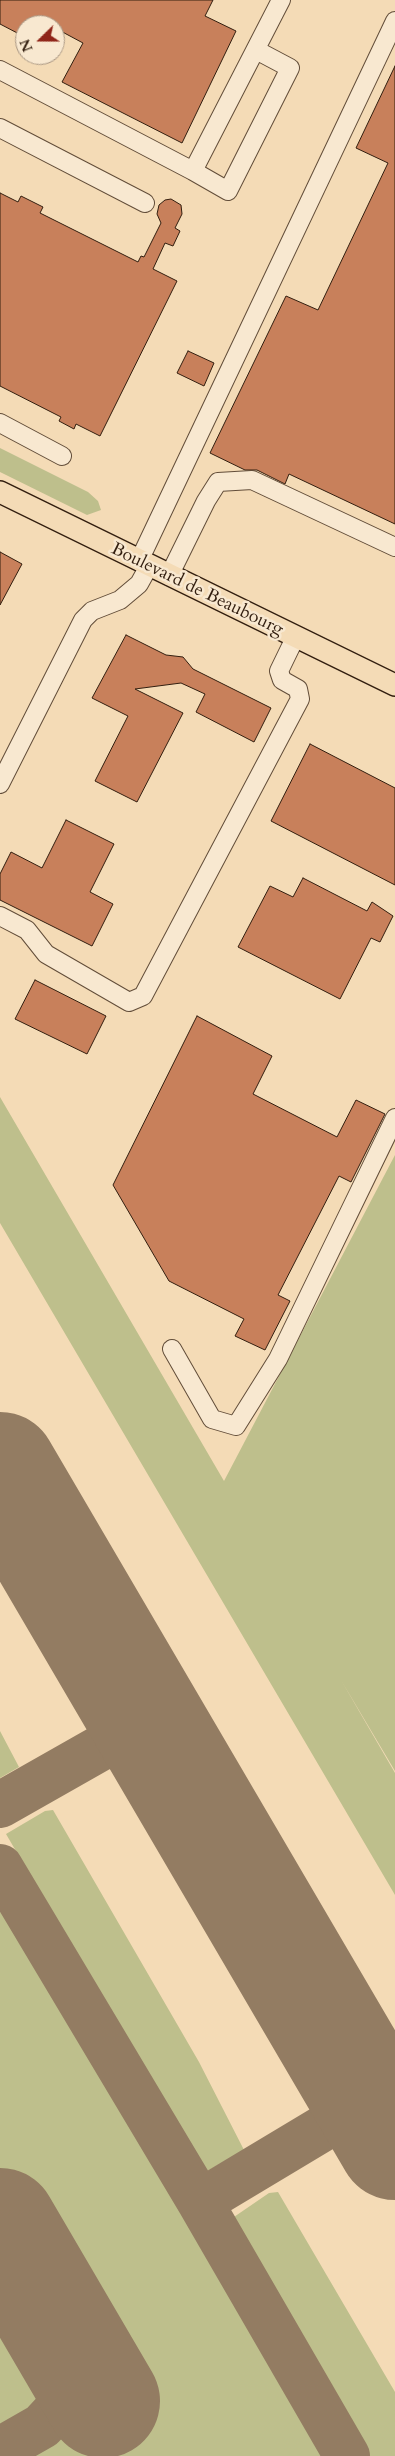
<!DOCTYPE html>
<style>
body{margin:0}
#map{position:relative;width:395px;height:2456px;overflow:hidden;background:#f4dbb6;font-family:Cardo,serif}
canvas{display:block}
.north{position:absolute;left:15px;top:15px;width:50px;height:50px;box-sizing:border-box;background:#f8e8d0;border:1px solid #a99783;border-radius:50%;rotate:248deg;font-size:14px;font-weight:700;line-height:20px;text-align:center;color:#321e0f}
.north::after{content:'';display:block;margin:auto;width:18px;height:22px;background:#8f2418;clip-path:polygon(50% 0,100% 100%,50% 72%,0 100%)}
</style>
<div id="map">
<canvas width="395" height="2456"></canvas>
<div class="north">N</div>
</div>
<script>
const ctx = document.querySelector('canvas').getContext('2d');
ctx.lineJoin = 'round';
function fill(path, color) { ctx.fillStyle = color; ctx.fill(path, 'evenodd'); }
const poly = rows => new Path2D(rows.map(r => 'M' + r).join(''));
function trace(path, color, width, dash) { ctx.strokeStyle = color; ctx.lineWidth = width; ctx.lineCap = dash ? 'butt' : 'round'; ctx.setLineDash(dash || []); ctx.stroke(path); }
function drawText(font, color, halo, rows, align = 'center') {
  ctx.font = font + ' Cardo,serif'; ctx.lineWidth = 5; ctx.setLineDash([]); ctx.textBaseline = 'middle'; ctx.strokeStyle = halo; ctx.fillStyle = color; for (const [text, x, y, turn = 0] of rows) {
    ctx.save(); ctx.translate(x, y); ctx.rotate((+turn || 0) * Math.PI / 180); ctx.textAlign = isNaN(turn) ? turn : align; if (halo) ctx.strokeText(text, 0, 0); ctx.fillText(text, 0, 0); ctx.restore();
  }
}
fill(poly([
 [0,448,88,492,98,501,101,510,87,515,0,472],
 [0,1097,224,1481,395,1155,395,1771,341,1680,395,1773,395,1895,0,1223],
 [0,1731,19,1767,0,1778],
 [53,1810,199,2062,244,2150,204,2173,6,1834,45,1811],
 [0,1898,326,2456,12,2456,124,2389,0,2177],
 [278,2192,395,2392,395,2456,370,2456,231,2219,269,2193],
 [0,2278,44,2353,49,2378,44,2398,39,2408,22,2426,0,2439]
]), '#bebf8c');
trace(poly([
 [0,1551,36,1530],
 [0,1805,148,1721],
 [0,1867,200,2202,347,2456],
 [200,2202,370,2100],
 [0,2450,42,2426,55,2412,64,2395,69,2365,57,2323]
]), '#937c62', 46);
trace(poly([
 [0,1469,395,2143],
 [0,2225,103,2401]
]), '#937c62', 114);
const building = poly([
 [0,0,213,0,205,16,236,31,182,143,62,82,83,43,55,28,55,25,49,25,33,17,29,25,25,25,23,36,0,24,0,0],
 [395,66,395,524,289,474,285,484,257,470,245,470,210,453,286,296,318,310,388,163,356,148,395,66],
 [0,193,18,202,21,196,43,207,40,213,138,262,141,256,144,257,161,223,157,214,159,205,165,200,171,199,181,205,182,214,175,228,180,231,173,246,165,243,153,269,177,281,100,436,76,424,74,429,59,421,61,417,0,386,0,193],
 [188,351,214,363,204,386,177,373,188,351],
 [0,552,22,564,0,605,0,552],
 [126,635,166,655,183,657,193,669,271,708,254,742,196,712,205,694,181,683,135,689,183,713,137,802,95,781,128,716,92,698,126,635],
 [310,744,395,788,395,885,271,821,310,744],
 [66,820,114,844,90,892,113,904,92,946,0,900,0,874,11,852,42,868,66,820],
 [303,878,367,911,372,902,393,916,380,942,371,938,340,999,238,947,270,886,293,897,303,878],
 [35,980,106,1016,87,1054,15,1019,35,980],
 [197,1016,272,1056,253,1094,337,1137,356,1100,385,1114,351,1182,339,1176,278,1295,290,1301,265,1350,235,1336,244,1319,169,1281,113,1185,197,1016]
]);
fill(building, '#c8805b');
trace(building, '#321e0f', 1);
const minor = poly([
 [0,70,193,171,281,0],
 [0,128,145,203],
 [193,171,228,191,290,68,256,50],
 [0,423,62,456],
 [139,561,395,21],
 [169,576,206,501,218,482,252,480,395,547],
 [0,784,83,620,92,611,120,600,139,584,149,566],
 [0,916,27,930,46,954,129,1002,143,996,300,699,298,689,282,680,279,671,295,638],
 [172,1349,212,1419,236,1426,278,1359,395,1118]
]);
const major = poly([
 [0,492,395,685]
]);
trace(minor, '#624d39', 20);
trace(major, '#321e0f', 24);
trace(minor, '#f8e8d0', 18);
trace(major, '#f4dbb6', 21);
drawText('18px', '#321e0f', '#f8e8d0', [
 ["Boulevard de Beaubourg",197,590,26]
]);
</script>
